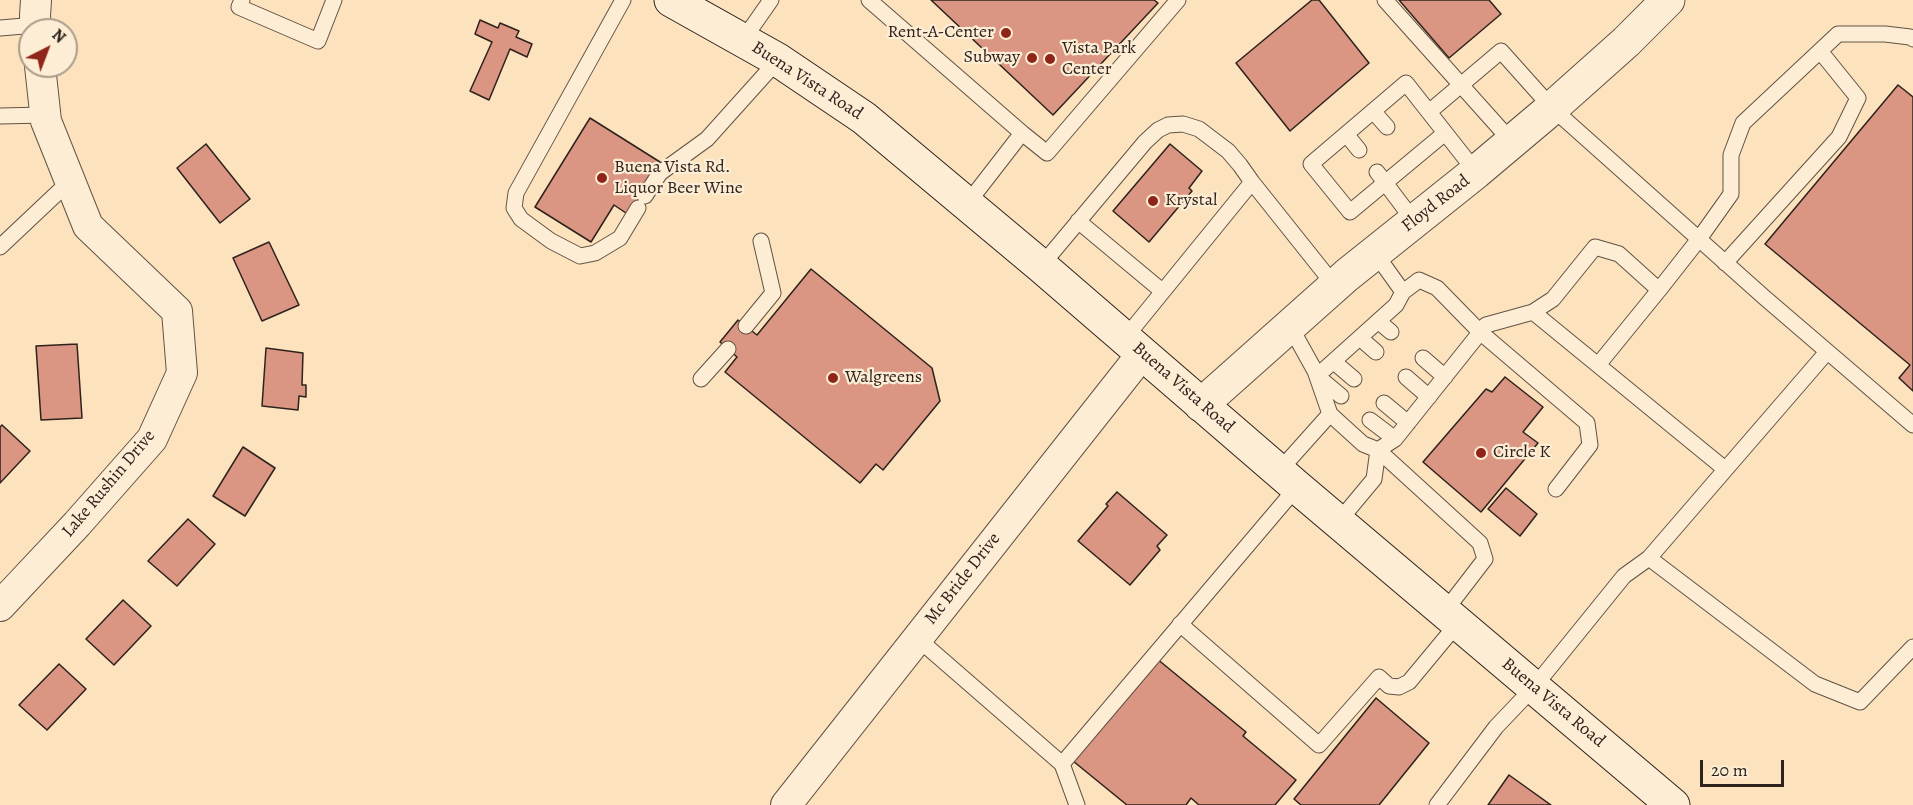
<!DOCTYPE html>
<style>
body{margin:0}
#map{position:relative;width:1913px;height:805px;overflow:hidden;background:#fce3be;font-family:Alegreya,serif}
canvas{display:block}
.north{position:absolute;left:18px;top:18px;width:60px;height:60px;box-sizing:border-box;background:#fdedd5;border:2px solid #aa9c8b;border-radius:50%;rotate:42deg;font-size:16px;font-weight:700;line-height:24px;text-align:center;color:#2e221c}
.north::after{content:'';display:block;margin:auto;width:21px;height:27px;background:#8f2418;clip-path:polygon(50% 0,100% 100%,50% 72%,0 100%)}
.scale{position:absolute;left:1700px;top:760px;width:84px;height:27px;box-sizing:border-box;border:3px solid #2e221c;border-top:0;padding-left:8px;font-size:18px;line-height:21px;white-space:nowrap;color:#2e221c;-webkit-text-stroke:4px #fdedd5;paint-order:stroke}
</style>
<div id="map">
<canvas width="1913" height="805"></canvas>
<div class="north">N</div>
<div class="scale">20 m</div>
</div>
<script>
const ctx = document.querySelector('canvas').getContext('2d');
ctx.lineJoin = 'round';
function fill(path, color) { ctx.fillStyle = color; ctx.fill(path, 'evenodd'); }
const poly = rows => new Path2D(rows.map(r => 'M' + r).join(''));
function trace(path, color, width, dash) { ctx.strokeStyle = color; ctx.lineWidth = width; ctx.lineCap = dash ? 'butt' : 'round'; ctx.setLineDash(dash || []); ctx.stroke(path); }
function drawText(font, color, halo, rows, align = 'center') {
  ctx.font = font + ' Alegreya,serif'; ctx.lineWidth = 4.5; ctx.setLineDash([]); ctx.textBaseline = 'middle'; ctx.strokeStyle = halo; ctx.fillStyle = color; for (const [text, x, y, turn = 0] of rows) {
    ctx.save(); ctx.translate(x, y); ctx.rotate((+turn || 0) * Math.PI / 180); ctx.textAlign = isNaN(turn) ? turn : align; if (halo) ctx.strokeText(text, 0, 0); ctx.fillText(text, 0, 0); ctx.restore();
  }
}
const building = poly([
 [931,0,1154,0,1158,3,1053,115,931,0],
 [1312,0,1319,0,1369,63,1290,131,1236,63,1312,0],
 [1399,0,1489,0,1501,14,1449,58,1399,0],
 [480,20,498,28,500,23,519,31,516,37,532,44,527,57,510,49,489,100,470,91,492,42,475,34,480,20],
 [1898,85,1913,97,1913,391,1899,378,1910,365,1765,244,1898,85],
 [590,118,660,162,641,193,648,198,641,209,629,215,614,205,591,242,535,207,590,118],
 [206,144,250,199,220,223,177,168,206,144],
 [1170,144,1202,171,1189,188,1192,191,1149,242,1113,211,1170,144],
 [269,242,299,305,262,321,233,258,269,242],
 [811,269,932,368,940,401,883,470,876,464,860,483,725,372,737,357,720,342,738,320,757,335,811,269],
 [77,344,82,418,41,420,36,346,77,344],
 [266,348,303,353,302,385,306,385,306,397,299,396,298,410,262,406,266,348],
 [1505,377,1543,407,1523,432,1538,443,1481,512,1423,462,1486,389,1492,392,1505,377],
 [2,425,30,451,0,483,0,427,2,425],
 [243,447,275,468,245,516,213,496,243,447],
 [1506,488,1537,514,1520,536,1488,509,1506,488],
 [1117,492,1167,535,1157,546,1160,550,1130,585,1078,541,1108,506,1106,504,1117,492],
 [188,519,215,544,177,586,148,561,188,519],
 [123,600,151,626,114,665,86,639,123,600],
 [1156,658,1246,732,1243,736,1296,780,1275,805,1199,805,1191,798,1186,805,1127,805,1073,761,1156,658],
 [59,664,86,689,47,730,19,705,59,664],
 [1376,698,1429,743,1379,805,1301,805,1294,799,1376,698],
 [1509,775,1551,805,1488,805,1509,775]
]);
fill(building, '#da9583');
trace(building, '#2e221c', 1.5);
const service = poly([
 [242,0,239,7,318,41,334,0],
 [623,0,516,193,514,208,521,219,551,241,580,256,595,253,620,238,638,208],
 [869,0,1022,133],
 [1385,0,1512,142],
 [0,28,36,25],
 [743,40,771,0],
 [1373,111,1387,127],
 [1429,112,1501,51,1552,108,1765,298,1913,425],
 [0,116,45,115],
 [1445,133,1350,212,1311,164,1406,83,1476,172],
 [1346,134,1359,150],
 [1377,172,1414,221],
 [645,196,660,173,707,139,778,60],
 [967,204,1022,133,1047,153,1178,0],
 [1078,221,1162,291],
 [0,247,70,181],
 [1725,263,1839,137,1858,98,1820,51],
 [1041,266,1145,142,1158,130,1168,125,1183,124,1199,129,1228,151,1240,165,1252,182],
 [1403,292,1419,280,1437,288,1480,332,1587,423,1590,445,1556,489],
 [1533,312,1725,469],
 [1378,321,1391,332],
 [746,326,773,293,761,241],
 [1290,326,1315,371,1330,414,1363,444,1378,450,1395,439,1486,325,1533,312,1553,299,1595,247,1619,254,1659,290,1699,239,1731,194,1731,155,1743,123,1838,34,1885,34,1910,37,1913,39],
 [1125,338,1252,182,1335,286],
 [1360,338,1376,352],
 [1423,358,1445,377],
 [1334,362,1354,379],
 [1598,365,1659,290],
 [1406,377,1429,397],
 [701,379,728,349],
 [1341,396,1317,376,1396,305,1403,292,1375,253],
 [1384,403,1408,423],
 [1370,420,1395,439],
 [1378,450,1480,543,1485,559,1445,611],
 [1279,471,1330,414],
 [1339,521,1374,479,1378,450],
 [1649,558,1827,352],
 [1180,624,1319,745,1379,677,1389,686,1399,687,1409,682,1458,623],
 [917,638,1062,764,1297,487],
 [1062,764,1077,805],
 [1437,805,1496,727,1534,687,1624,576,1649,558,1815,684,1860,702,1913,647]
]);
const minor = poly([
 [36,0,35,16,36,30],
 [0,606,77,524,152,439,182,373,177,311,88,226,46,121,40,66],
 [786,805,1142,354]
]);
const tertiary = poly([
 [1201,405,1347,275,1476,172,1552,108,1626,42,1668,0]
]);
const secondary = poly([
 [671,0,778,60,864,118,1041,266,1297,487,1673,805]
]);
trace(service, '#625244', 17);
trace(minor, '#625244', 32);
trace(tertiary, '#625244', 35);
trace(secondary, '#2e221c', 35);
trace(service, '#fdedd5', 15);
trace(minor, '#fdedd5', 30);
trace(tertiary, '#fdedd5', 33);
trace(secondary, '#fdedd5', 33);
for (const [x, y, r, color] of [
 [1006,33,6,"#8f2418"],
 [1032,58,6,"#8f2418"],
 [1050,59,6,"#8f2418"],
 [602,178,6,"#8f2418"],
 [1153,201,6,"#8f2418"],
 [833,378,6,"#8f2418"],
 [1481,453,6,"#8f2418"]
]) { const dot = new Path2D(); dot.arc(x, y, r, 0, 2 * Math.PI); ctx.fillStyle = color; ctx.fill(dot); trace(dot, '#fdedd5', 2); }
drawText('18px', '#2e221c', '#fdedd5', [
 ["Rent-A-Center",994,33,"right"],
 ["Vista Park",1062,49],
 ["Center",1062,70],
 ["Subway",1020,58,"right"],
 ["Buena Vista Rd.",614,168],
 ["Liquor Beer Wine",614,189],
 ["Krystal",1165,201],
 ["Walgreens",845,378],
 ["Circle K",1493,453]
], 'left');
drawText('18px', '#2e221c', '#fdedd5', [
 ["Buena Vista Road",807,81,33],
 ["Floyd Road",1436,204,-38],
 ["Buena Vista Road",1183,388,41],
 ["Lake Rushin Drive",109,484,-50],
 ["Mc Bride Drive",963,579,-52],
 ["Buena Vista Road",1553,703,40]
]);
</script>
